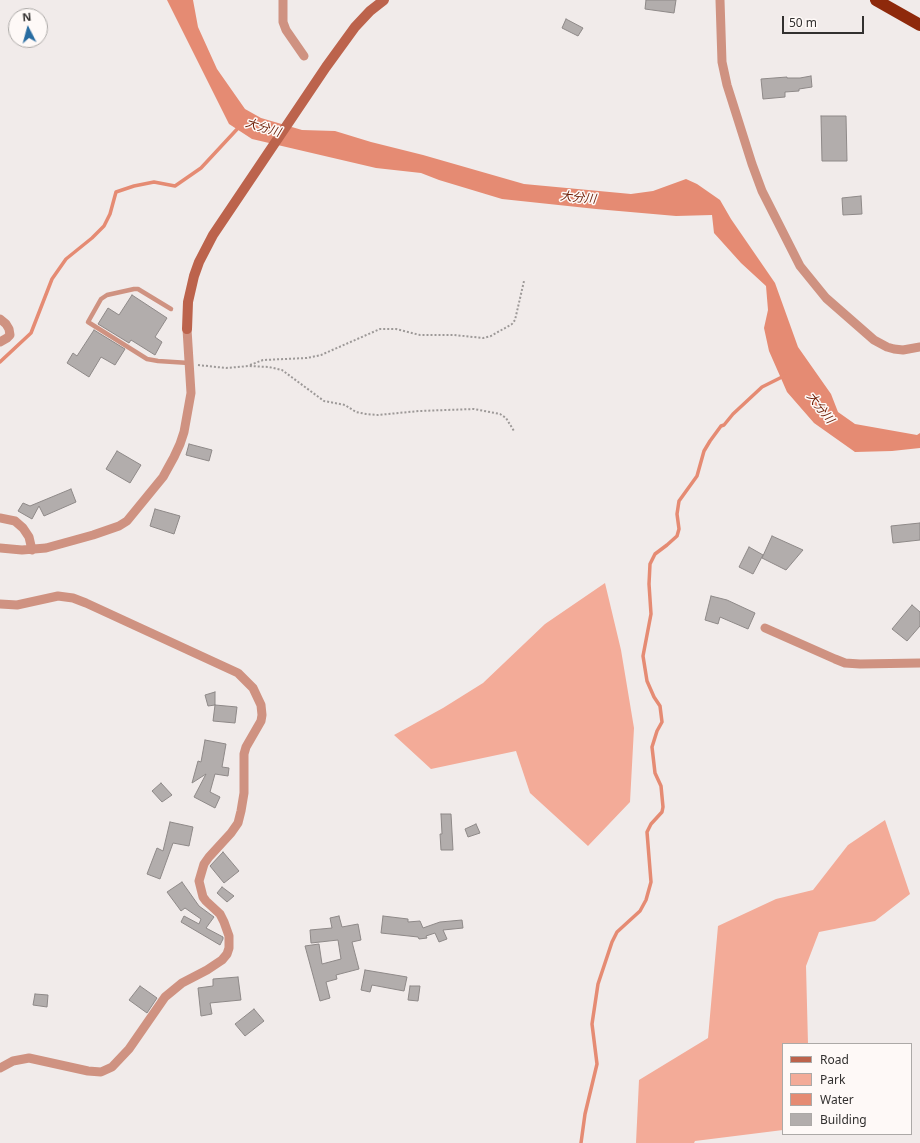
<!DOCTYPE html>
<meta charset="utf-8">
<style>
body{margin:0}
#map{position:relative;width:920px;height:1143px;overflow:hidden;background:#f1ebea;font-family:"Noto Sans",sans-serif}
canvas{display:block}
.legend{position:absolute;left:782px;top:1043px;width:130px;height:92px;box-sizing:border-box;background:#fef9f7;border:1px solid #aca9a7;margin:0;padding:5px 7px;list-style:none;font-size:12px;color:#32302f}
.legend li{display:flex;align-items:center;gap:8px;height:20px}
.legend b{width:20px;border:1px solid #aca9a7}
.north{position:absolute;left:8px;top:8px;width:40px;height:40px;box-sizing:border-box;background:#fef9f7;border:1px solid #aca9a7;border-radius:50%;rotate:354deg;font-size:11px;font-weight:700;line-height:16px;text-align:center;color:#32302f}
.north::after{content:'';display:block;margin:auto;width:14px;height:18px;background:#286ca1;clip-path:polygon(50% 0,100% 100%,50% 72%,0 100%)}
.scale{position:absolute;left:782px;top:16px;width:82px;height:18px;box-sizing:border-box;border:2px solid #32302f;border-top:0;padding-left:5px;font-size:12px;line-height:14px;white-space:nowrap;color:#32302f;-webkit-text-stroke:3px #fef9f7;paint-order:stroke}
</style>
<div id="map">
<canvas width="920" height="1143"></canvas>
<ul class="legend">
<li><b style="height:5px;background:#bc634c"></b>Road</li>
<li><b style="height:11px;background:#f3ab98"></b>Park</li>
<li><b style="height:11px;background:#e58b73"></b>Water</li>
<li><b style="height:11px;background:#b2adac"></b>Building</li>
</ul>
<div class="north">N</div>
<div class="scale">50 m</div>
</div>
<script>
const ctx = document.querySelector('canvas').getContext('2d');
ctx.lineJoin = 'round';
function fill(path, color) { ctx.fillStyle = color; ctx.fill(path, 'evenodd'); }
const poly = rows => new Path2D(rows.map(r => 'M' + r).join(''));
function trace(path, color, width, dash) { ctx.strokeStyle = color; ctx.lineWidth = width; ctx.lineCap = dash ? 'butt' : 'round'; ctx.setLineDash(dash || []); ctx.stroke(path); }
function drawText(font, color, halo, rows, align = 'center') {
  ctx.font = font + ' "Noto Sans","Noto Sans JP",sans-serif'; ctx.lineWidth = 3; ctx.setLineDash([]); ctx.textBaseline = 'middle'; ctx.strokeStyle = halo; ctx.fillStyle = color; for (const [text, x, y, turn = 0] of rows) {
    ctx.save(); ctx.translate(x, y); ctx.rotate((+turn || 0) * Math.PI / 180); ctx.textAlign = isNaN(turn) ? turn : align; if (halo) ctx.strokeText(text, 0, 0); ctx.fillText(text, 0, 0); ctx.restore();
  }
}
fill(poly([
 [605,583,621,650,634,728,630,802,588,846,530,793,516,751,431,769,394,735,443,708,483,683,545,624],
 [885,820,910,894,875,921,819,932,806,966,808,1044,783,1044,783,1130,695,1141,694,1143,636,1143,639,1080,708,1038,718,926,776,899,813,890,848,845]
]), '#f3ab98');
fill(poly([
 [167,0,193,0,198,27,217,69,245,109,261,118,302,130,335,131,371,142,423,155,524,184,631,194,653,191,686,179,697,184,720,200,731,219,775,283,798,347,831,394,838,412,855,424,917,435,920,433,920,448,892,451,855,452,814,423,787,392,769,351,764,328,768,310,766,286,741,263,714,233,712,215,676,216,596,209,502,199,439,180,421,173,376,168,252,139,229,124]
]), '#e58b73');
trace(poly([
 [0,362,31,333,52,279,66,259,92,238,104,226,110,214,116,192,134,186,154,182,175,186,201,168,240,126],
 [581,1143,585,1114,597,1064,592,1024,598,984,612,942,617,932,640,911,646,900,651,882,647,832,651,824,662,812,663,807,661,786,655,773,652,747,657,731,662,722,660,706,654,697,647,681,643,656,651,614,649,584,650,564,655,554,667,545,677,536,679,529,677,514,679,501,697,476,704,451,710,441,721,426,724,425,733,414,762,387,784,376]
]), '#e58b73', 3.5);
const building = poly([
 [646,0,676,0,674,13,645,9,646,0],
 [566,19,583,28,578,36,562,28,566,19],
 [811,76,812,87,799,89,799,91,785,92,785,97,763,99,761,79,787,77,787,78,800,78,811,76],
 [821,116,846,116,847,161,822,161,821,116],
 [861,196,862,214,843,215,842,198,861,196],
 [132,295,167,318,155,337,162,342,155,355,131,340,129,343,98,324,108,308,119,315,132,295],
 [94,330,125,349,115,365,101,357,89,377,67,363,73,353,77,356,94,330],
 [189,444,212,450,209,461,186,455,189,444],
 [117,451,141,465,130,483,106,469,117,451],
 [71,489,76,502,44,516,39,506,32,519,18,511,23,503,30,506,71,489],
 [155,509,180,516,174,534,150,526,155,509],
 [920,523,920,540,893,543,891,526,920,523],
 [772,536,803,550,786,570,762,558,772,536],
 [749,547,763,555,753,574,739,567,749,547],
 [711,596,727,600,755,613,748,629,720,617,718,624,705,620,711,596],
 [912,605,920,612,920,626,907,641,892,629,912,605],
 [215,692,215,705,208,706,205,695,215,692],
 [215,705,237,707,235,723,213,721,215,705],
 [205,740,226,744,222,767,229,768,228,776,215,774,210,792,220,797,215,808,194,797,206,774,192,783,198,761,201,762,205,740],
 [161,783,172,795,162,802,152,791,161,783],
 [441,814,451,814,453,850,441,850,440,834,442,834,441,814],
 [170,822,193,827,189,846,173,843,160,879,147,874,157,848,163,851,170,822],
 [476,824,480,833,468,837,465,829,476,824],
 [223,852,239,871,224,883,210,866,223,852],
 [182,882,199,906,214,917,206,928,223,937,223,939,220,945,181,922,184,916,199,924,201,919,185,908,181,911,167,892,182,882],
 [222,887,234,896,227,902,217,893,222,887],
 [339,916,342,927,358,924,361,940,352,942,359,969,336,975,337,979,326,982,330,998,320,1001,305,946,319,944,322,964,341,959,338,940,311,943,310,930,332,928,330,918,339,916],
 [383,916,408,919,408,922,420,921,423,928,440,922,462,920,463,928,443,930,447,939,439,942,435,933,426,936,427,938,419,939,418,937,381,933,383,916],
 [365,970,407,977,404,991,372,985,370,992,361,990,365,970],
 [238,977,241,1000,210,1003,212,1014,201,1016,198,988,213,986,213,979,238,977],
 [140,986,157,998,147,1013,129,1000,140,986],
 [410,986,420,986,418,1001,408,1000,410,986],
 [35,994,48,995,47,1007,33,1005,35,994],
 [254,1009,264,1021,245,1036,235,1024,254,1009]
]);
fill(building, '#b2adac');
trace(building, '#8e8988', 1);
trace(poly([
 [198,365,226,368,249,366,269,367,282,370,324,401,345,405,356,412,366,414,378,415,419,411,474,409,500,414,506,418,514,431],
 [250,365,263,360,307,358,321,355,380,329,396,329,420,335,454,335,483,338,491,336,512,324,515,320,524,281]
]), '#9d9998', 2, [2, 2]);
trace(poly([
 [171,309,138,289,134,289,107,295,101,299,88,322,147,359,158,361,189,363]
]), '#cf9281', 4.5);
trace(poly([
 [283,0,283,22,286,30,304,56],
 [720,0,722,62,727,85,752,164,762,191,800,266,826,298,874,340,887,347,894,349,903,350,920,347],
 [0,319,6,324,9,329,10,335,7,338,0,342],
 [0,518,15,521,23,528,29,537,32,550],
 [0,548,22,550,46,548,93,535,119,526,127,521,163,477,174,457,180,444,184,432,191,393,187,329],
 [0,604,17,605,58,596,73,598,86,603,238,673,253,688,261,705,262,715,261,721,246,747,244,754,244,793,241,811,238,823,231,833,209,857,204,864,199,881,203,897,206,901,220,914,224,922,229,936,229,948,227,954,222,960,207,970,182,983,165,997,129,1049,112,1067,101,1072,88,1071,29,1058,13,1061,0,1068],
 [765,628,835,659,845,663,860,664,920,663]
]), '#cf9281', 9);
trace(poly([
 [187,329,188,302,194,276,199,262,213,235,326,67,355,27,370,11,384,0]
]), '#bc634c', 10);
trace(poly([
 [876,0,920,25]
]), '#8e290b', 12);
drawText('italic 12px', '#6d1e06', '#fef9f7', [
 ["大分川",263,128,17],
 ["大分川",578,198,5],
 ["大分川",820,408,52]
]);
</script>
